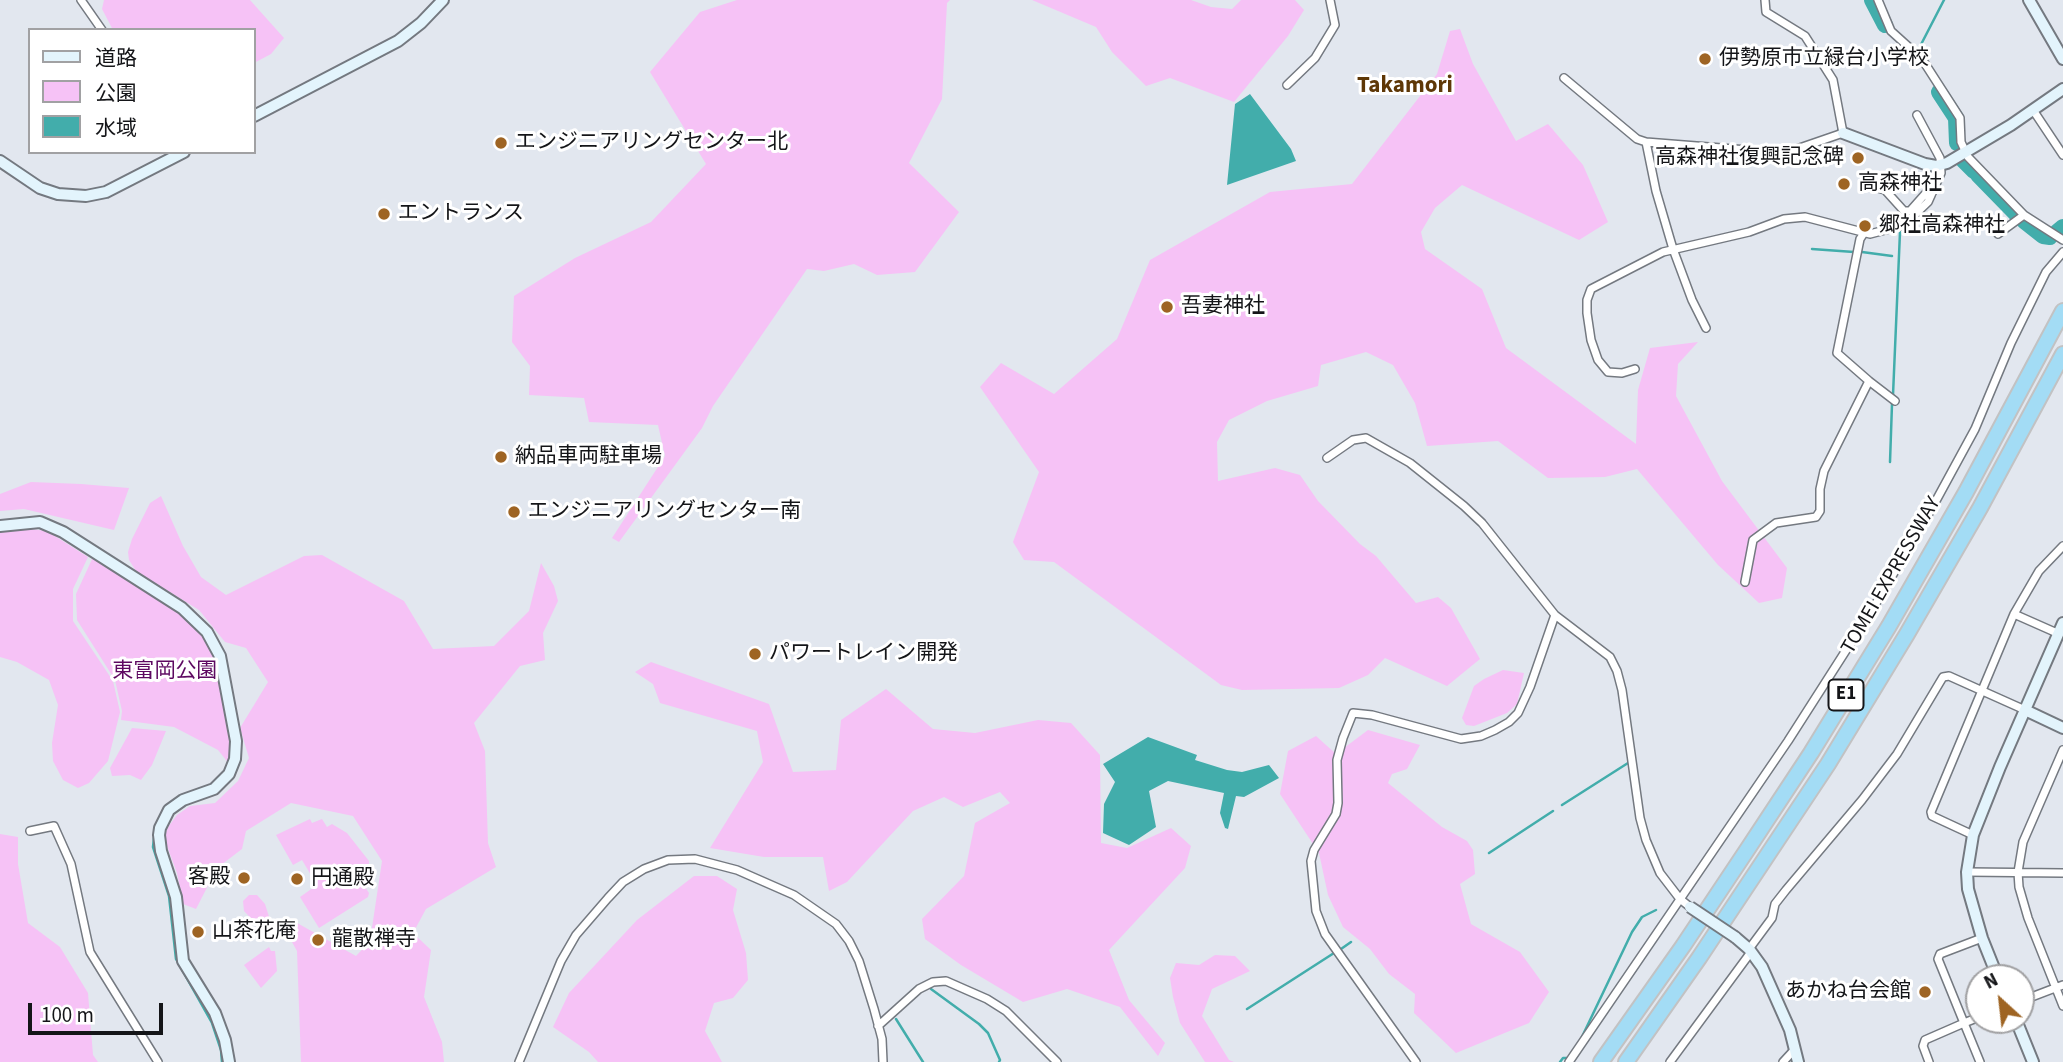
<!DOCTYPE html>
<meta charset="utf-8">
<style>
body{margin:0}
#map{position:relative;width:2063px;height:1062px;overflow:hidden;background:#e2e7ef;font-family:"Source Sans 3","Noto Sans JP",sans-serif}
canvas{display:block}
.legend{position:absolute;left:28px;top:28px;width:228px;height:126px;box-sizing:border-box;background:#fff;border:2px solid #a1a1a3;margin:0;padding:9px 12px;list-style:none;font-size:21px;color:#141518}
.legend li{display:flex;align-items:center;gap:14px;height:35px}
.legend b{width:35px;border:2px solid #a1a1a3}
.north{position:absolute;left:1965px;top:964px;width:70px;height:70px;box-sizing:border-box;background:#fff;border:2px solid #a1a1a3;border-radius:50%;rotate:333deg;font-size:19px;font-weight:700;line-height:28px;text-align:center;color:#141518}
.north::after{content:'';display:block;margin:auto;width:24px;height:32px;background:#9e6423;clip-path:polygon(50% 0,100% 100%,50% 72%,0 100%)}
.scale{position:absolute;left:28px;top:1003px;width:135px;height:32px;box-sizing:border-box;border:4px solid #141518;border-top:0;padding-left:9px;font-size:21px;line-height:24px;white-space:nowrap;color:#141518;-webkit-text-stroke:5px #fff;paint-order:stroke}
</style>
<div id="map">
<canvas width="2063" height="1062"></canvas>
<ul class="legend">
<li><b style="height:9px;background:#e3f4fc"></b>道路</li>
<li><b style="height:19px;background:#f6c2f6"></b>公園</li>
<li><b style="height:19px;background:#42adab"></b>水域</li>
</ul>
<div class="north">N</div>
<div class="scale">100 m</div>
</div>
<script>
const ctx = document.querySelector('canvas').getContext('2d');
ctx.lineJoin = 'round';
function fill(path, color) { ctx.fillStyle = color; ctx.fill(path, 'evenodd'); }
const poly = rows => new Path2D(rows.map(r => 'M' + r).join(''));
function trace(path, color, width, dash) { ctx.strokeStyle = color; ctx.lineWidth = width; ctx.lineCap = dash ? 'butt' : 'round'; ctx.setLineDash(dash || []); ctx.stroke(path); }
function drawText(font, color, halo, rows, align = 'center') {
  ctx.font = font + ' "Source Sans 3","Noto Sans JP",sans-serif'; ctx.lineWidth = 6; ctx.setLineDash([]); ctx.textBaseline = 'middle'; ctx.strokeStyle = halo; ctx.fillStyle = color; for (const [text, x, y, turn = 0] of rows) {
    ctx.save(); ctx.translate(x, y); ctx.rotate((+turn || 0) * Math.PI / 180); ctx.textAlign = isNaN(turn) ? turn : align; if (halo) ctx.strokeText(text, 0, 0); ctx.fillText(text, 0, 0); ctx.restore();
  }
}
fill(poly([
 [104,0,250,0,284,38,271,54,254,63,254,30,113,30,102,9],
 [737,0,950,0,947,3,942,99,909,163,959,212,915,272,877,275,854,264,824,271,807,269,713,406,702,428,619,542,612,538,665,456,658,425,589,422,584,398,529,395,530,366,512,342,514,296,575,258,651,222,706,164,650,72,700,12],
 [1032,0,1191,0,1211,7,1232,9,1241,0,1295,0,1304,10,1288,36,1234,102,1170,78,1146,86,1112,52,1096,27],
 [1460,29,1473,64,1516,141,1548,124,1583,165,1608,222,1579,240,1462,185,1435,208,1421,232,1425,249,1482,289,1506,348,1636,444,1638,390,1650,348,1698,342,1678,364,1676,396,1722,481,1787,568,1782,598,1759,603,1718,565,1637,469,1605,477,1548,478,1498,441,1427,446,1415,403,1393,365,1366,352,1321,365,1318,386,1267,401,1229,420,1217,442,1218,481,1275,468,1300,475,1318,501,1360,544,1376,556,1416,603,1438,597,1451,608,1480,659,1447,686,1385,658,1368,675,1339,688,1242,690,1221,685,1054,562,1024,560,1013,542,1039,472,980,387,1001,363,1054,394,1117,339,1150,260,1270,192,1352,184,1437,74,1450,31],
 [31,482,81,484,129,488,114,530,24,509,0,511,0,494],
 [161,496,183,546,201,577,226,595,304,556,322,555,404,601,433,649,494,646,529,611,541,563,554,586,558,601,543,633,545,660,520,666,474,723,485,751,488,843,496,867,426,909,413,933,431,950,424,997,442,1042,444,1062,301,1062,297,951,287,933,290,919,356,956,370,941,382,861,353,816,291,803,246,831,242,849,217,868,196,909,183,904,177,873,164,838,168,827,177,815,190,806,215,803,238,781,249,758,240,728,268,682,246,648,225,642,199,610,136,571,129,560,128,552,132,539,150,503],
 [22,528,47,531,88,557,73,589,73,621,113,681,120,712,108,761,89,783,78,788,63,780,53,761,52,743,58,705,49,680,17,662,0,657,0,532],
 [93,557,177,610,201,633,220,669,232,751,230,765,218,750,174,727,121,720,122,711,115,680,77,620,76,594],
 [651,662,769,704,793,772,836,770,841,720,886,689,933,729,975,733,1038,720,1071,723,1100,755,1101,843,1127,848,1171,828,1191,846,1185,868,1109,950,1129,1000,1165,1043,1158,1056,1120,1007,1067,989,1023,1002,961,965,925,939,922,919,964,876,975,823,1010,803,1000,792,963,807,944,797,913,811,847,882,829,891,823,857,764,857,710,848,763,762,757,731,660,703,653,684,635,672],
 [1503,670,1524,673,1517,704,1507,713,1474,726,1466,725,1462,718,1474,686,1484,679],
 [132,728,166,731,152,765,141,780,130,775,112,776,110,768],
 [1368,730,1420,745,1407,769,1392,774,1388,783,1442,827,1467,841,1473,850,1475,874,1460,884,1471,924,1520,952,1549,992,1529,1023,1456,1053,1414,1013,1415,994,1389,974,1370,949,1343,927,1328,895,1319,853,1280,794,1288,751,1316,736,1336,754],
 [310,819,312,823,322,819,327,827,332,824,347,833,369,861,368,885,365,887,369,893,368,897,319,928,300,897,317,885,302,860,293,865,276,835],
 [0,834,18,837,18,864,28,923,60,947,88,993,93,1055,98,1062,0,1062],
 [694,876,717,876,737,889,733,910,746,953,748,980,733,998,714,1003,705,1031,722,1062,598,1062,589,1052,553,1027,569,993,637,920],
 [249,895,257,895,265,904,271,923,268,929,260,928,244,911,243,901],
 [269,947,271,951,275,951,277,971,261,988,244,965],
 [1215,955,1235,956,1250,971,1212,989,1202,1016,1229,1060,1234,1062,1205,1062,1180,1023,1173,997,1170,978,1176,963,1199,965]
]), '#f6c2f6');
fill(poly([
 [1250,94,1291,149,1296,161,1227,185,1235,104],
 [1148,737,1197,755,1195,760,1227,770,1242,772,1269,765,1279,778,1244,797,1236,796,1228,829,1225,828,1220,813,1224,793,1168,781,1149,791,1156,827,1129,845,1103,833,1104,804,1115,782,1103,764]
]), '#42adab');
trace(poly([
 [1913,60,1944,0],
 [1812,249,1854,252],
 [1862,252,1892,256],
 [1893,395,1900,232],
 [1890,462,1892,404],
 [1562,805,1628,763],
 [154,838,153,847,169,896,176,959,212,1023,221,1050,222,1062],
 [1489,853,1553,811],
 [1341,949,1351,942],
 [931,989,979,1024,988,1033,1000,1060,999,1062],
 [1247,1009,1334,953],
 [896,1019,923,1062],
 [1580,1041,1632,932,1642,917,1656,910],
 [1560,1062,1563,1058,1568,1058]
]), '#42adab', 2.5);
trace(poly([
 [1872,0,1885,25],
 [1939,92,1956,118,1957,143],
 [1963,160,1974,171],
 [1978,175,2018,216],
 [2024,221,2043,236,2050,237],
 [2057,232,2063,227]
]), '#42adab', 16);
const street = poly([
 [81,0,102,30],
 [1878,0,1891,31,1922,59,1960,118,1961,142,1968,157,2024,215,2063,240],
 [1564,78,1637,139,1646,142,1785,153,1843,133,1833,80,1805,36,1766,12,1765,0],
 [1287,85,1315,58,1335,25,1330,0],
 [2033,110,2063,155],
 [1646,142,1656,191,1673,249,1692,300,1706,328],
 [1870,186,1885,190,1904,211,1910,211,1926,193,1932,193],
 [1864,233,1860,239,1837,353,1869,381,1895,401],
 [1998,234,2024,215],
 [1635,369,1622,373,1608,372,1598,360,1591,340,1587,313,1587,300,1591,289,1663,252,1749,232,1784,219,1805,217,1870,234,1904,225,1928,202,1941,173,1940,158,1917,115],
 [1327,458,1353,440,1366,438,1410,463,1464,506,1482,523,1555,615,1610,657,1617,671,1622,690,1640,818,1646,840,1660,873,1680,899,1690,907],
 [1745,582,1753,540,1776,523,1816,517,1820,511,1820,489,1824,471,1869,381],
 [2014,614,2057,633],
 [2063,750,2023,842,2018,872,2019,887,2028,918,2063,1006],
 [30,831,54,826,71,864,90,952,158,1062],
 [1973,835,1932,816,1931,812,2014,614,2039,571,2063,546],
 [1967,872,2063,873],
 [1749,949,1772,918,1775,904,1786,890,1862,800,1897,754,1943,677,1949,676,2025,710],
 [2021,1001,2063,985],
 [1979,1017,1964,1023,1938,959,1940,954,1982,938],
 [878,1026,919,989,933,982,946,981,987,999,1006,1011,1057,1062],
 [519,1062,561,961,576,935,608,898,623,882,644,869,668,860,695,859,737,870,794,895,836,924,849,941,859,961,874,1009,882,1039,883,1062],
 [1416,1062,1325,934,1316,911,1311,861,1314,850,1336,814,1338,803,1337,760,1343,738,1353,713,1372,715,1461,739,1481,736,1495,730,1509,722,1518,713,1530,687,1555,615],
 [1569,1062,1788,741,1875,605,1932,508,1975,429,2011,343,2046,272,2063,252],
 [1670,1062,1751,952],
 [1783,1062,1795,1049],
 [1929,1062,1923,1046,1925,1040,1964,1023,1980,1062]
]);
const secondary = poly([
 [2029,0,2063,59],
 [254,116,398,41,421,23,443,0],
 [1843,133,1925,164,1936,166,1947,163,2011,125,2063,89],
 [0,161,40,188,58,194,86,196,106,192,184,152],
 [0,526,40,522,63,532,182,608,207,632,220,656,236,741,235,759,229,774,214,789,183,800,169,810,160,828,159,835,161,851,176,897,183,961,215,1013,225,1040,229,1062],
 [2025,710,2063,728],
 [1735,937,1749,949,1762,967,1790,1030,1798,1062],
 [1998,978,1982,938,1968,889,1967,872,1973,835,2000,767,2063,623],
 [2016,1020,2033,1062]
]);
const highway = poly([
 [1601,1062,1683,946,1749,847,1811,753,1889,626,1966,492,2063,311],
 [1626,1062,1699,958,1828,764,1907,634,1980,508,2063,354]
]);
trace(street, '#747980', 10);
trace(secondary, '#747980', 14);
trace(highway, '#c2c2c3', 18);
trace(street, '#fff', 7);
trace(secondary, '#e3f4fc', 10);
trace(highway, '#a3dcf5', 14);
const secondaryBridge = poly([
 [1690,907,1735,937]
]);
trace(secondaryBridge, '#747980', 14, []);
trace(secondaryBridge, '#e3f4fc', 10);
for (const [x, y, r, color] of [
 [1705,59,7,"#9e6423"],
 [501,143,7,"#9e6423"],
 [1858,158,7,"#9e6423"],
 [1844,184,7,"#9e6423"],
 [384,214,7,"#9e6423"],
 [1865,226,7,"#9e6423"],
 [1167,307,7,"#9e6423"],
 [501,457,7,"#9e6423"],
 [514,512,7,"#9e6423"],
 [755,654,7,"#9e6423"],
 [244,878,7,"#9e6423"],
 [297,879,7,"#9e6423"],
 [198,932,7,"#9e6423"],
 [318,940,7,"#9e6423"],
 [1925,992,7,"#9e6423"]
]) { const dot = new Path2D(); dot.arc(x, y, r, 0, 2 * Math.PI); ctx.fillStyle = color; ctx.fill(dot); trace(dot, '#fff', 2.5); }
for (const [x, y, w] of [
 [1846,695,35]
]) { const box = new Path2D(); box.roundRect(x - w / 2, y - 15.5, w, 31, 5); ctx.fillStyle = '#fff'; ctx.fill(box); trace(box, '#141518', 2); }
drawText('bold 19px', '#141518', null, [
 ["E1",1846,695]
]);
drawText('21px', '#141518', '#fff', [
 ["伊勢原市立緑台小学校",1719,59],
 ["エンジニアリングセンター北",515,143],
 ["高森神社復興記念碑",1844,158,"right"],
 ["高森神社",1858,184],
 ["エントランス",398,214],
 ["郷社高森神社",1879,226],
 ["吾妻神社",1181,307],
 ["納品車両駐車場",515,457],
 ["エンジニアリングセンター南",528,512],
 ["パワートレイン開発",769,654],
 ["客殿",230,878,"right"],
 ["円通殿",311,879],
 ["山茶花庵",212,932],
 ["龍散禅寺",332,940],
 ["あかね台会館",1911,992,"right"]
], 'left');
drawText('21px', '#141518', '#fff', [
 ["TOMEI EXPRESSWAY",1892,576,-60]
]);
drawText('21px', '#5d0961', '#fff', [
 ["東富岡公園",165,672]
]);
drawText('bold 23px', '#5e3706', '#fff', [
 ["Takamori",1405,87]
]);
</script>
